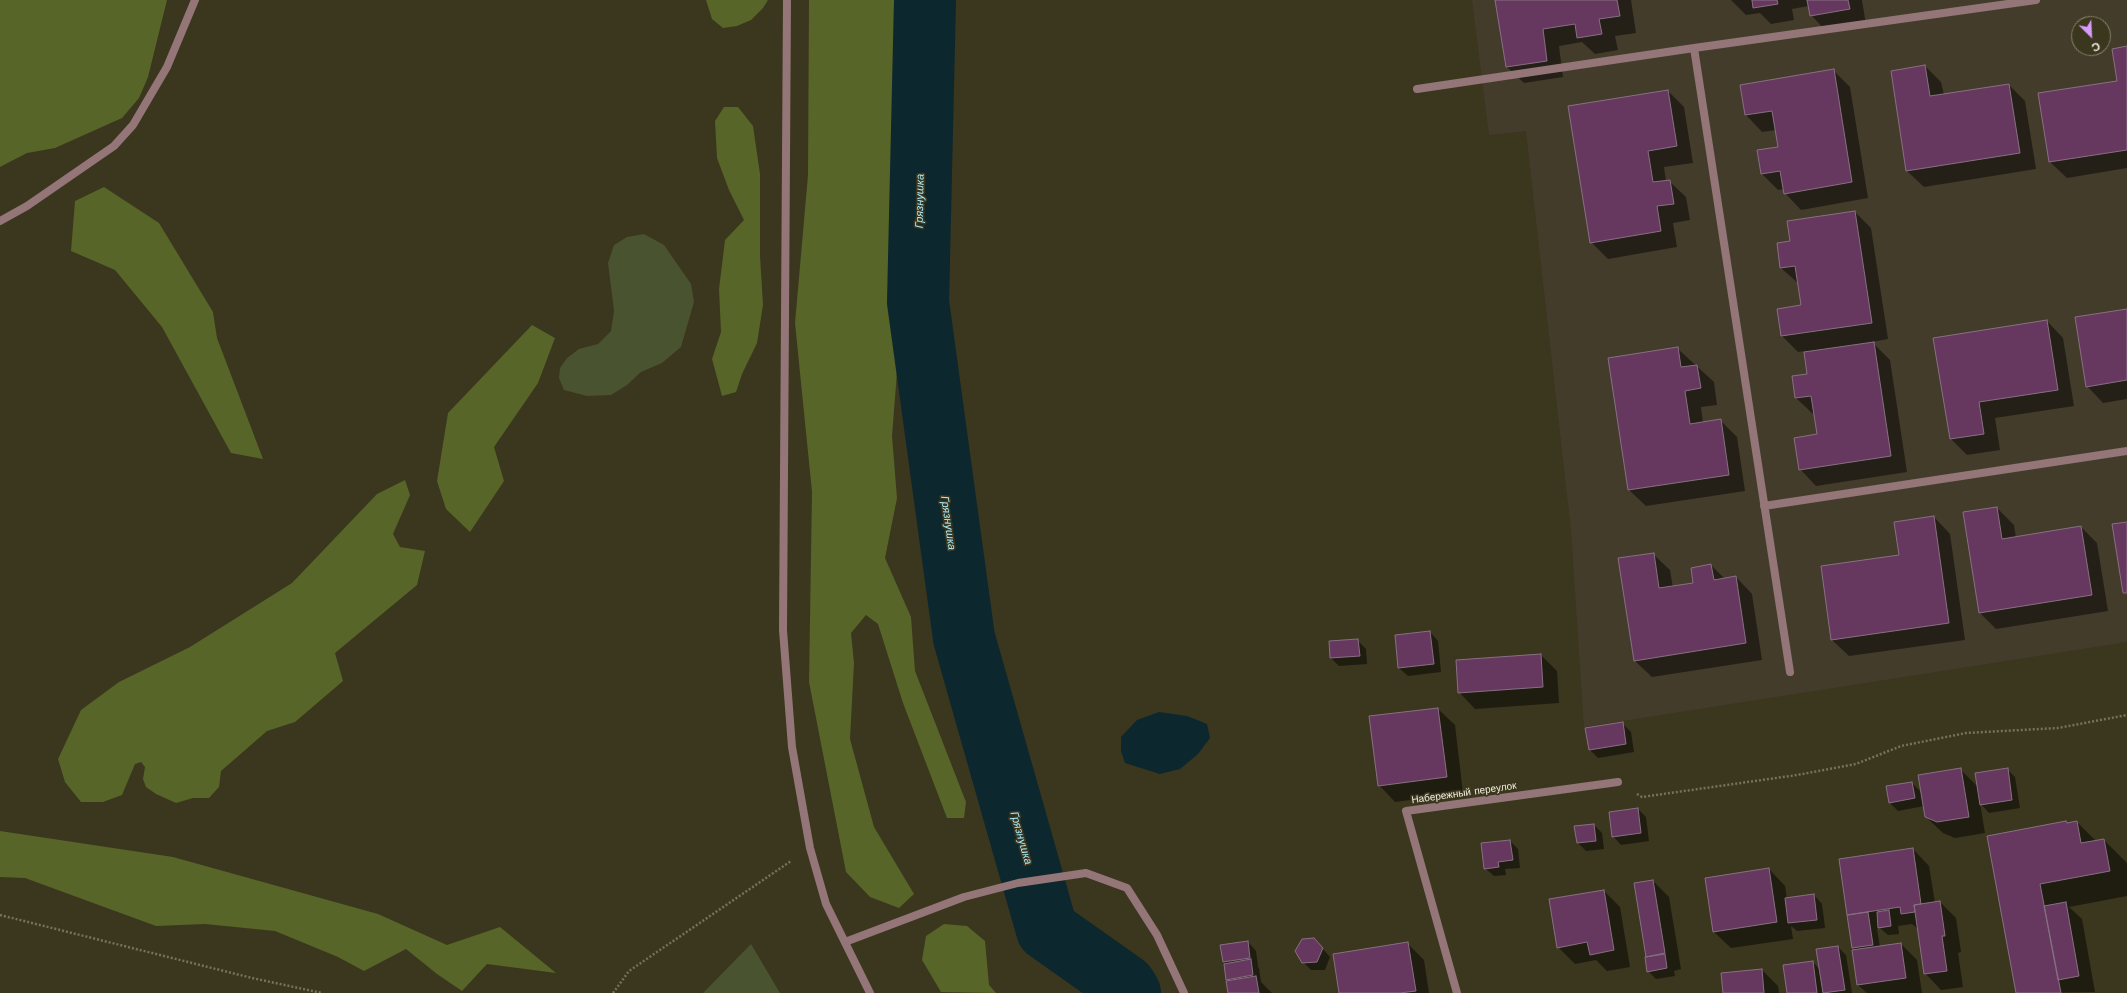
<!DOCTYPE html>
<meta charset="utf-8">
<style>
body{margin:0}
#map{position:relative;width:2127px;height:993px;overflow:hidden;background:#3b361e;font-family:"Work Sans",sans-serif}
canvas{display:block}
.north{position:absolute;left:2071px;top:16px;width:40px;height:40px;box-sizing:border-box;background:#3b361e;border:1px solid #85816c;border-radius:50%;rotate:156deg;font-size:11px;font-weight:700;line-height:16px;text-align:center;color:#f4f1e2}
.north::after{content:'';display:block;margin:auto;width:14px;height:18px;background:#d79bf9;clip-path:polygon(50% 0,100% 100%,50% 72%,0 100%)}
</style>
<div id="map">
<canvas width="2127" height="993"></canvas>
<div class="north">С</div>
</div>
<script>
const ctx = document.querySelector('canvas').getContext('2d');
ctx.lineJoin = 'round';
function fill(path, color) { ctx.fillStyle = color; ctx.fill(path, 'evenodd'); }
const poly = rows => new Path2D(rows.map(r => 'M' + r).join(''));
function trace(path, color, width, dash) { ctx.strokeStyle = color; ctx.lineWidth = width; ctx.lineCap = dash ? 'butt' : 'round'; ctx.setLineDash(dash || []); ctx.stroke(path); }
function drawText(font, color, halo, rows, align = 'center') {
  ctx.font = font + ' "Work Sans",sans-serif'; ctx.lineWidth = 3.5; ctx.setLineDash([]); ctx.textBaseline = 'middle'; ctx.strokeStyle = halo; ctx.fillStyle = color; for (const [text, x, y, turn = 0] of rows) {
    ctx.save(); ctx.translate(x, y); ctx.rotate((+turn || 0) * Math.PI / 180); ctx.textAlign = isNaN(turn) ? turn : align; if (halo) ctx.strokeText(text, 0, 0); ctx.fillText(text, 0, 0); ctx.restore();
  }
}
fill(poly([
 [1472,0,2127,0,2127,642,1584,727,1571,530,1526,131,1489,135],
 [2079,24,2103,24,2103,48,2079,48]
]), '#443c2b');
fill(poly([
 [644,234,664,245,691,284,694,302,681,347,662,363,641,372,627,385,611,395,587,396,564,390,559,378,560,368,567,358,579,349,598,344,611,331,614,311,608,263,614,245,627,237],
 [751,944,780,993,703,993]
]), '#4a5330');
fill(poly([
 [0,0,167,0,148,77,139,98,122,118,55,148,27,153,0,167],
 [706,0,768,0,763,8,751,20,737,26,723,28,712,19],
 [809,0,907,0,897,72,898,359,892,436,897,498,885,558,911,617,915,671,966,802,964,818,947,818,903,703,878,624,866,615,851,633,854,663,850,739,874,827,914,894,899,908,870,897,846,872,809,682,812,492,795,323,808,175],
 [724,107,738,107,753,126,760,174,760,256,763,305,757,343,742,374,736,392,722,396,712,359,721,332,719,289,725,240,744,220,729,190,717,158,715,121],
 [104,187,159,223,213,312,217,338,263,459,231,453,162,327,115,270,71,251,75,201],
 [532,325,555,338,538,383,494,447,504,481,470,532,446,509,437,481,448,413],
 [405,480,410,495,393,534,400,547,425,551,417,585,335,653,343,681,295,722,267,731,221,771,219,787,209,798,193,798,176,803,156,794,146,787,143,779,145,767,141,762,135,764,122,795,103,802,81,802,65,782,58,759,81,710,119,682,190,647,292,583,377,494],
 [0,831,173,857,378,914,447,945,500,927,556,973,487,964,462,991,437,974,406,949,364,971,338,957,275,931,205,924,156,926,25,878,0,877],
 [944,924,967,926,985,941,989,985,996,993,941,992,922,960,926,936]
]), '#576529');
fill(poly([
 [1159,712,1187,716,1207,724,1210,738,1198,754,1180,769,1160,774,1125,763,1121,751,1121,737,1137,720]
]), '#0c272d');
fill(poly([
 [1496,0,1631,0,1636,33,1615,36,1618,50,1595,54,1582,42,1559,46,1563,77,1524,83,1507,67],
 [1731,0,1862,0,1866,25,1827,32,1811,15,1809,6,1792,9,1794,20,1771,24,1760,13,1746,15],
 [2127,47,2127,168,2067,178,2050,162,2118,81],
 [1925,66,1941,82,1944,95,2009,85,2025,101,2036,169,1924,187,1907,171],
 [1834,71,1850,87,1868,198,1801,210,1785,193,1784,189,1778,190,1762,174,1779,148,1776,130,1762,132,1746,115,1741,86],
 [1668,91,1684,107,1693,163,1664,167,1666,181,1669,181,1686,197,1690,220,1673,223,1677,247,1608,259,1591,242],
 [1855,212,1871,228,1888,339,1872,342,1890,360,1907,472,1816,486,1800,469,1818,435,1815,414,1813,414,1796,398,1793,377,1808,374,1805,351,1798,352,1782,336,1778,310,1802,306,1799,284,1781,268,1791,242],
 [2127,310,2127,399,2103,403,2087,386],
 [2047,321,2063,338,2074,406,1995,418,2000,450,1967,455,1951,439,1935,339],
 [1678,349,1714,382,1717,405,1701,407,1703,423,1720,420,1737,437,1745,491,1646,506,1629,490,1610,359],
 [1997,508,2014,525,2016,538,2081,527,2097,543,2108,611,1996,629,1980,613,1964,513],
 [1934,517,1950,534,1965,640,1849,656,1832,640],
 [1653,554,1670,570,1673,588,1695,584,1711,565,1725,579,1736,577,1752,594,1762,660,1652,677,1635,661],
 [1430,632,1438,641,1441,672,1408,676,1399,668],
 [1358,641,1366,649,1367,664,1339,666,1331,658],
 [1541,655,1557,671,1559,703,1475,709,1459,692],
 [1438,709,1455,725,1463,793,1395,802,1379,785],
 [1622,723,1631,732,1634,752,1598,758,1590,750],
 [1960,769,1978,787,2007,769,2015,777,2020,808,1989,813,1980,803,1985,833,1955,838,1943,833,1926,817,1924,806,1898,811,1890,803,1912,783,1922,793],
 [1638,809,1646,817,1649,841,1621,845,1613,836],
 [2077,822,2096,841,2104,840,2127,863,2127,896,2069,907,2082,919,2095,992,2017,993,1989,837],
 [1594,825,1602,833,1604,849,1586,851,1578,843,1576,827],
 [1510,841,1518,849,1520,868,1505,869,1506,875,1494,876,1485,868],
 [1913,849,1929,866,1935,903,1940,902,1956,918,1961,952,1958,953,1963,987,1941,990,1925,973,1918,929,1912,924,1898,926,1899,934,1888,935,1880,928,1877,929,1880,947,1901,944,1917,960,1922,993,1867,993,1858,985,1856,951,1853,947,1848,914],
 [1769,869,1785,886,1787,899,1814,895,1822,904,1825,928,1797,931,1791,926,1793,939,1731,948,1714,932],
 [1653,881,1669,897,1681,969,1674,971,1675,976,1656,979,1648,971,1646,958],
 [1604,891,1620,907,1630,967,1607,971,1596,960,1575,964,1558,947],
 [1314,939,1330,957,1325,970,1311,970,1303,962],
 [1248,942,1256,951,1258,966,1257,966,1259,968,1261,982,1272,993,1229,993,1229,982,1227,980,1226,964,1224,961],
 [1407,943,1424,960,1429,993,1340,993],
 [1838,947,1846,955,1852,993,1788,993,1813,962,1820,970],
 [1762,970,1778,986,1779,993,1724,993]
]), '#0007');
trace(poly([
 [925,0,918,302,964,638,1047,930,1125,985,1130,993]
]), '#0c272d', 62);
const building = poly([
 [1495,0,1617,0,1620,16,1599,19,1602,34,1577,38,1575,24,1543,29,1547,61,1506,67,1495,0],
 [1752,0,1777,0,1778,4,1753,8,1752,0],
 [1807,0,1848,0,1850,9,1810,16,1807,0],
 [2127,46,2127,150,2049,162,2038,93,2117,81,2112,49,2127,46],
 [1925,65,1930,96,2009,84,2020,153,1906,171,1891,71,1925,65],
 [1834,69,1852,182,1784,194,1780,171,1761,174,1757,150,1778,147,1772,111,1745,115,1740,85,1834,69],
 [1668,90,1677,146,1648,151,1653,182,1670,180,1674,204,1657,206,1661,231,1590,243,1568,106,1668,90],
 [1855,211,1872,323,1781,336,1777,309,1801,305,1795,266,1780,268,1777,243,1790,241,1787,221,1855,211],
 [2127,309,2127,380,2086,387,2075,317,2127,309],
 [2047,320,2058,390,1979,402,1984,434,1950,439,1933,338,2047,320],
 [1874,342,1891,456,1799,470,1794,438,1817,434,1811,396,1795,398,1792,376,1807,374,1804,352,1874,342],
 [1678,347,1681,367,1697,365,1701,388,1685,391,1690,424,1721,419,1729,475,1628,490,1608,358,1678,347],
 [1997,507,2002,539,2081,526,2092,595,1979,613,1963,512,1997,507],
 [1934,516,1949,623,1831,640,1821,566,1899,555,1894,522,1934,516],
 [2127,522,2127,593,2123,593,2112,524,2127,522],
 [1654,553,1659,588,1693,583,1691,568,1711,564,1714,580,1736,576,1746,643,1634,661,1618,558,1654,553],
 [1430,631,1434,664,1398,668,1395,635,1430,631],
 [1358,639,1360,656,1330,658,1329,641,1358,639],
 [1541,654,1543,687,1458,693,1456,660,1541,654],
 [1438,708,1447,777,1378,786,1369,716,1438,708],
 [1623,722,1626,744,1589,750,1585,728,1623,722],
 [1961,768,1969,817,1937,822,1925,817,1918,775,1961,768],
 [2008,768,2012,800,1980,805,1975,773,2008,768],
 [1912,782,1915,798,1889,803,1886,786,1912,782],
 [1638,808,1641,833,1612,837,1609,812,1638,808],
 [2066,821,2067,823,2077,821,2081,843,2104,839,2110,871,2040,884,2061,993,2016,993,1987,836,2066,821],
 [1594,824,1596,841,1577,843,1574,826,1594,824],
 [1510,840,1513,860,1498,862,1499,867,1484,869,1481,843,1510,840],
 [1913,848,1921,904,1914,905,1915,912,1901,914,1900,907,1847,915,1839,859,1913,848],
 [1769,868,1777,922,1713,932,1705,878,1769,868],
 [1653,880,1665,953,1646,957,1634,883,1653,880],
 [1604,890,1614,950,1590,955,1587,942,1557,948,1549,899,1604,890],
 [1814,894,1817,920,1788,923,1785,898,1814,894],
 [1940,901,1945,936,1942,936,1947,971,1924,974,1914,905,1940,901],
 [2066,902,2079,976,2058,980,2044,906,2066,902],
 [1889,910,1891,926,1878,928,1877,912,1889,910],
 [1868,912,1873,945,1852,948,1847,915,1868,912],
 [1314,938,1323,948,1317,962,1302,963,1295,951,1302,939,1314,938],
 [1248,941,1250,958,1223,962,1220,945,1248,941],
 [1408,942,1416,991,1400,993,1339,993,1333,954,1408,942],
 [1901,943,1906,978,1857,985,1852,950,1901,943],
 [1838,946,1845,990,1823,993,1816,949,1838,946],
 [1665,954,1667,968,1647,972,1645,957,1665,954],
 [1251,959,1253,975,1226,980,1224,964,1251,959],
 [1813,961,1817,993,1787,993,1783,965,1813,961],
 [1762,969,1764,993,1723,993,1721,973,1762,969],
 [1256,976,1259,993,1228,993,1226,981,1256,976]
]);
fill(building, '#67385f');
trace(building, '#877082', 1);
trace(poly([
 [1637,794,1642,797,1797,775,1856,764,1901,746,1966,733,2058,728,2127,715],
 [0,915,252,978,322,993],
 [613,993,629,971,791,861]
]), '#76725c', 2.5, [2, 2]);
trace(poly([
 [1694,48,1790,672],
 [1417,89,1694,48,2036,0],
 [0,221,27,206,114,146,133,125,167,67,195,0],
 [1764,506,2127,451],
 [845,942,964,897,1018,883,1086,873,1127,888,1157,935,1184,993]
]), '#947578', 8);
trace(poly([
 [787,0,783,630,792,747,810,848,826,904,870,993],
 [1457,993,1406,811,1618,782]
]), '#947578', 8);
drawText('10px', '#f4f1e2', '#3b361e', [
 ["Набережный переулок",1464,793,-8]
]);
drawText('italic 11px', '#aaedfc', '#3b361e', [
 ["Грязнушка",920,201,-89],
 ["Грязнушка",948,523,82],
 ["Грязнушка",1021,838,74]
]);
</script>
